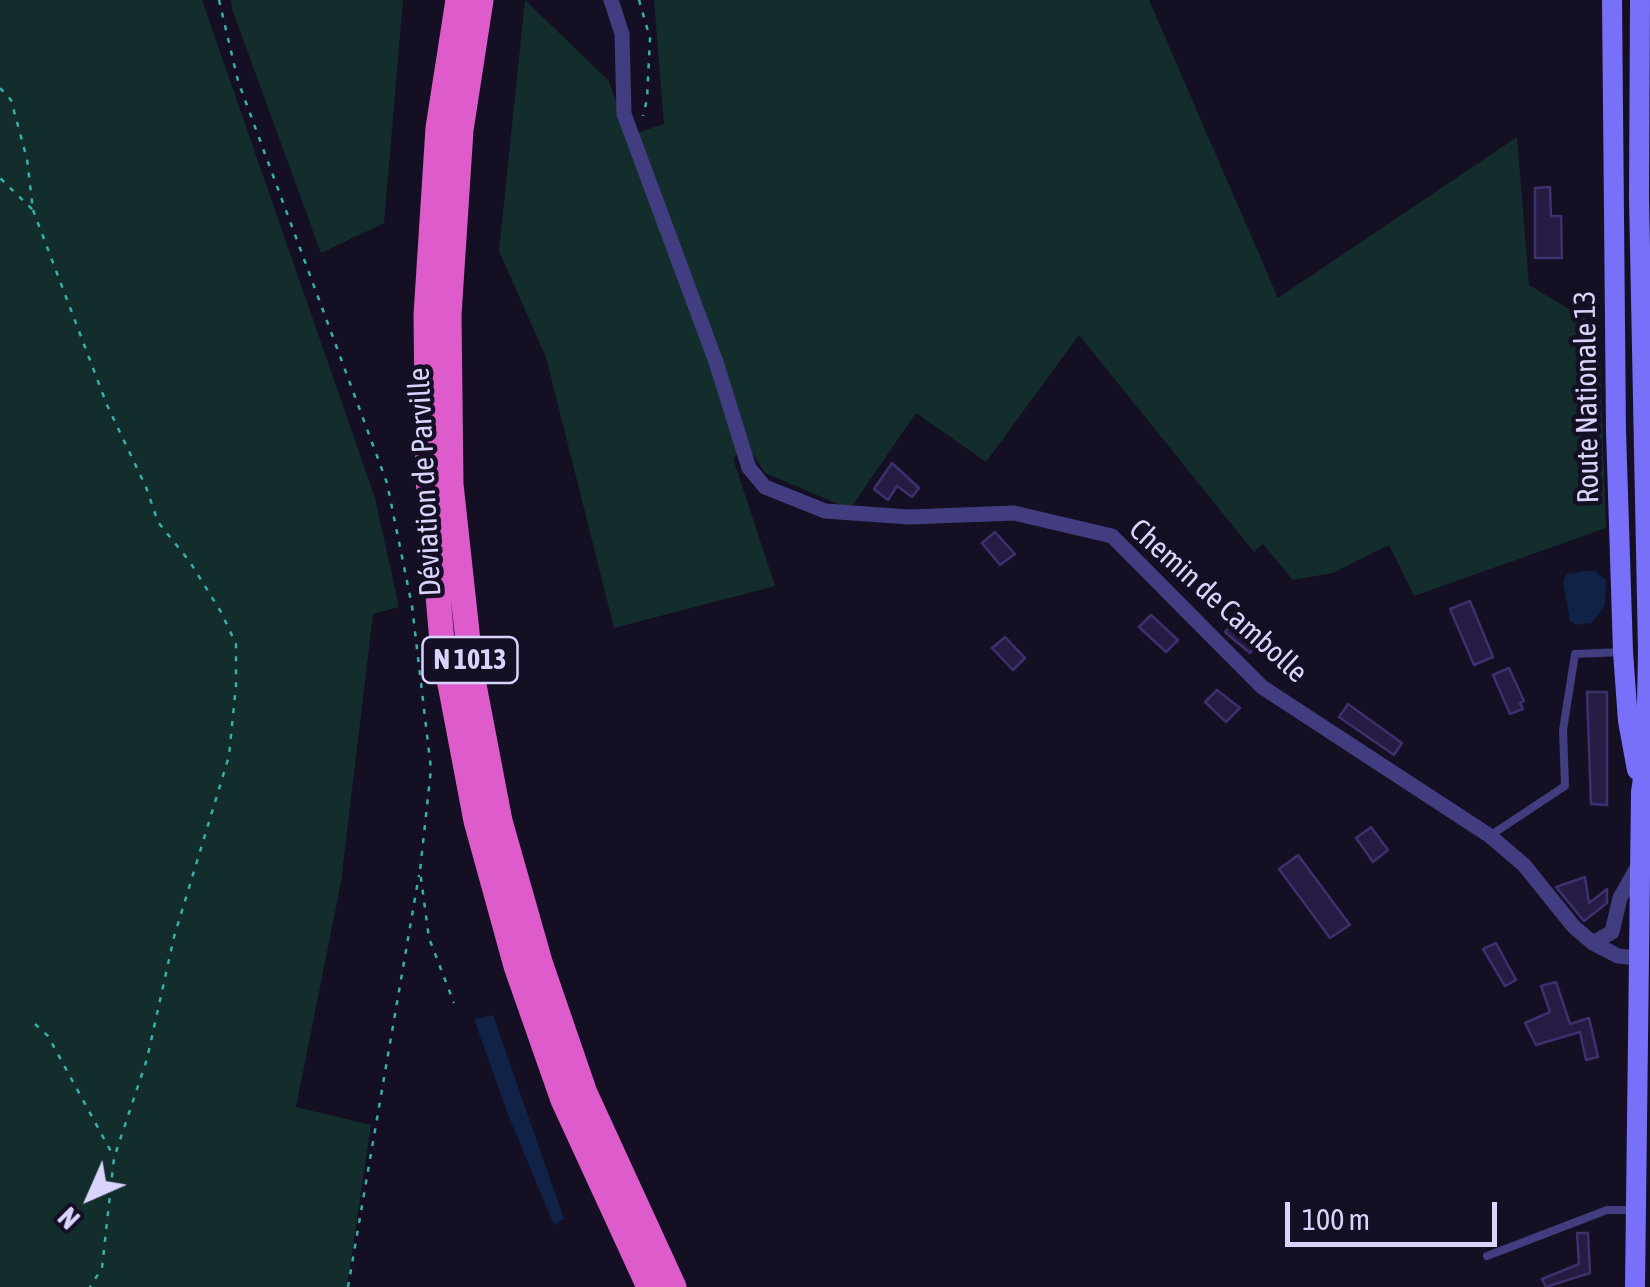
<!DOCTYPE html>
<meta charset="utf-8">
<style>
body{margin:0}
#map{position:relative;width:1650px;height:1287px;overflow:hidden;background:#140f23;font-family:"Asap Condensed",sans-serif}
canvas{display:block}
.north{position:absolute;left:40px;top:1147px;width:100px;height:100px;-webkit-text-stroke:8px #140f23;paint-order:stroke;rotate:225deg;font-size:28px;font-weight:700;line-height:40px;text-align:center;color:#dad4fd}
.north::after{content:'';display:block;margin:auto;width:35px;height:45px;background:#dad4fd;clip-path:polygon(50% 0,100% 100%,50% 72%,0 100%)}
.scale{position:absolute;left:1285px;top:1202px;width:212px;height:45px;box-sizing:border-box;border:5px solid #dad4fd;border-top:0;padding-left:12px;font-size:30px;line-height:35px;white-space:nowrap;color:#dad4fd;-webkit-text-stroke:8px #140f23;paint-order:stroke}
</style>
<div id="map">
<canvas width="1650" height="1287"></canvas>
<div class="north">N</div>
<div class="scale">100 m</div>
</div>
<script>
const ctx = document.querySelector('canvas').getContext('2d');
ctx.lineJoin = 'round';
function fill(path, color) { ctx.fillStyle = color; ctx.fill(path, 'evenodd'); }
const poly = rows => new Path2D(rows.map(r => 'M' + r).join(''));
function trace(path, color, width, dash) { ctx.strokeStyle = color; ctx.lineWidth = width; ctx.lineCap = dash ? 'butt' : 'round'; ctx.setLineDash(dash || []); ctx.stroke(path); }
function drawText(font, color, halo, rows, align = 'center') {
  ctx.font = font + ' "Asap Condensed",sans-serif'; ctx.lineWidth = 9; ctx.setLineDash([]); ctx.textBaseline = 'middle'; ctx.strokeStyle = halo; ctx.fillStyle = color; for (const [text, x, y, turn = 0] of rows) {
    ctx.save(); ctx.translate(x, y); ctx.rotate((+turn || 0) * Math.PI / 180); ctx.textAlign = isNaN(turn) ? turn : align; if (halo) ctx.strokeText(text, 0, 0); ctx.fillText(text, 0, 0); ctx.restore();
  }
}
fill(poly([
 [0,0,202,0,375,498,399,607,373,614,341,882,296,1107,371,1125,347,1287,0,1287],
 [231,0,403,0,384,223,321,253,232,9],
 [525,0,609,81,628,136,664,124,654,0,1149,0,1278,298,1517,137,1529,285,1599,327,1606,528,1414,596,1389,545,1333,573,1293,580,1263,544,1254,552,1079,335,986,462,916,413,850,509,765,473,749,448,733,458,775,586,614,628,546,357,499,251]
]), '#132d2d');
fill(poly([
 [1586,571,1595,571,1606,580,1605,605,1592,623,1576,625,1570,621,1563,582,1567,574],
 [493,1015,564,1219,554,1225,509,1117,474,1019]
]), '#102346');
const building = poly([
 [1550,187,1551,216,1561,216,1562,258,1535,258,1535,188,1550,187],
 [892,463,919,488,912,497,897,486,888,500,874,489,892,463],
 [995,532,1015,554,1000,565,982,543,995,532],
 [1470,601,1493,657,1474,665,1450,609,1470,601],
 [1151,615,1178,640,1166,652,1139,627,1151,615],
 [1235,620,1260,640,1250,653,1225,632,1235,620],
 [1005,637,1025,658,1013,670,992,648,1005,637],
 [1509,668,1524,701,1520,703,1523,709,1510,714,1493,675,1509,668],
 [1217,690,1240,708,1226,722,1205,702,1217,690],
 [1587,692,1607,692,1607,805,1591,804,1587,692],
 [1348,704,1402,743,1394,755,1339,717,1348,704],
 [1371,827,1388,850,1373,862,1356,838,1371,827],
 [1298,855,1350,925,1330,938,1279,869,1298,855],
 [1585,877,1589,903,1607,889,1607,903,1584,921,1556,887,1585,877],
 [1496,943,1516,980,1505,986,1483,949,1496,943],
 [1556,982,1570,1024,1589,1018,1598,1057,1586,1060,1580,1032,1536,1045,1525,1023,1550,1012,1541,986,1556,982],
 [1577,1233,1588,1233,1590,1273,1546,1287,1542,1279,1579,1264,1577,1233]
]);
fill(building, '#261c43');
trace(building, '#3e306e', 2.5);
trace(poly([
 [219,0,238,81,387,483,412,606,431,769,420,871,429,938,454,1003],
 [639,0,650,38,647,99,643,116],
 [0,88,11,100,27,159,33,210,0,178],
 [33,210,107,405,146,487,158,522,190,562,221,612,236,644,236,685,229,756,174,937,147,1059,114,1158,102,1268,90,1287],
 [35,1024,48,1036,114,1157],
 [348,1287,419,875]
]), '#35b0ac', 2.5, [5, 8]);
trace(poly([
 [1491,835,1565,786,1563,730,1575,654,1623,652],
 [1487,1256,1607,1210,1636,1210]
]), '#423d80', 8);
trace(poly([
 [611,0,622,34,624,114,716,362,749,468,765,487,825,511,909,517,1014,513,1112,536,1262,687,1490,836,1524,865,1574,927,1593,943,1618,956,1638,958],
 [1593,943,1612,932,1620,898,1638,866]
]), '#423d80', 15);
trace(poly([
 [1612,0,1616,431,1623,652,1628,721,1637,770],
 [1635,1287,1641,792,1646,758,1648,651,1639,198,1640,0]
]), '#7870f8', 20);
trace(poly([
 [458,0,438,128,426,315,428,479,442,642,476,821,516,966,563,1100,649,1287],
 [481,0,461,130,449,315,451,484,471,669,500,821,540,962,585,1093,674,1287]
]), '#dd5bca', 25);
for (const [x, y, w] of [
 [470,660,95]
]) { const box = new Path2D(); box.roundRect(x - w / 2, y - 23, w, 46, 8); ctx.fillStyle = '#140f23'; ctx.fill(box); trace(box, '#dad4fd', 2.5); }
drawText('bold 28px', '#dad4fd', null, [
 ["N 1013",470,660]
]);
drawText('30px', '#dad4fd', '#140f23', [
 ["Route Nationale 13",1587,397,-91],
 ["Déviation de Parville",425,482,-93],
 ["Chemin de Cambolle",1218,601,42]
]);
</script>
